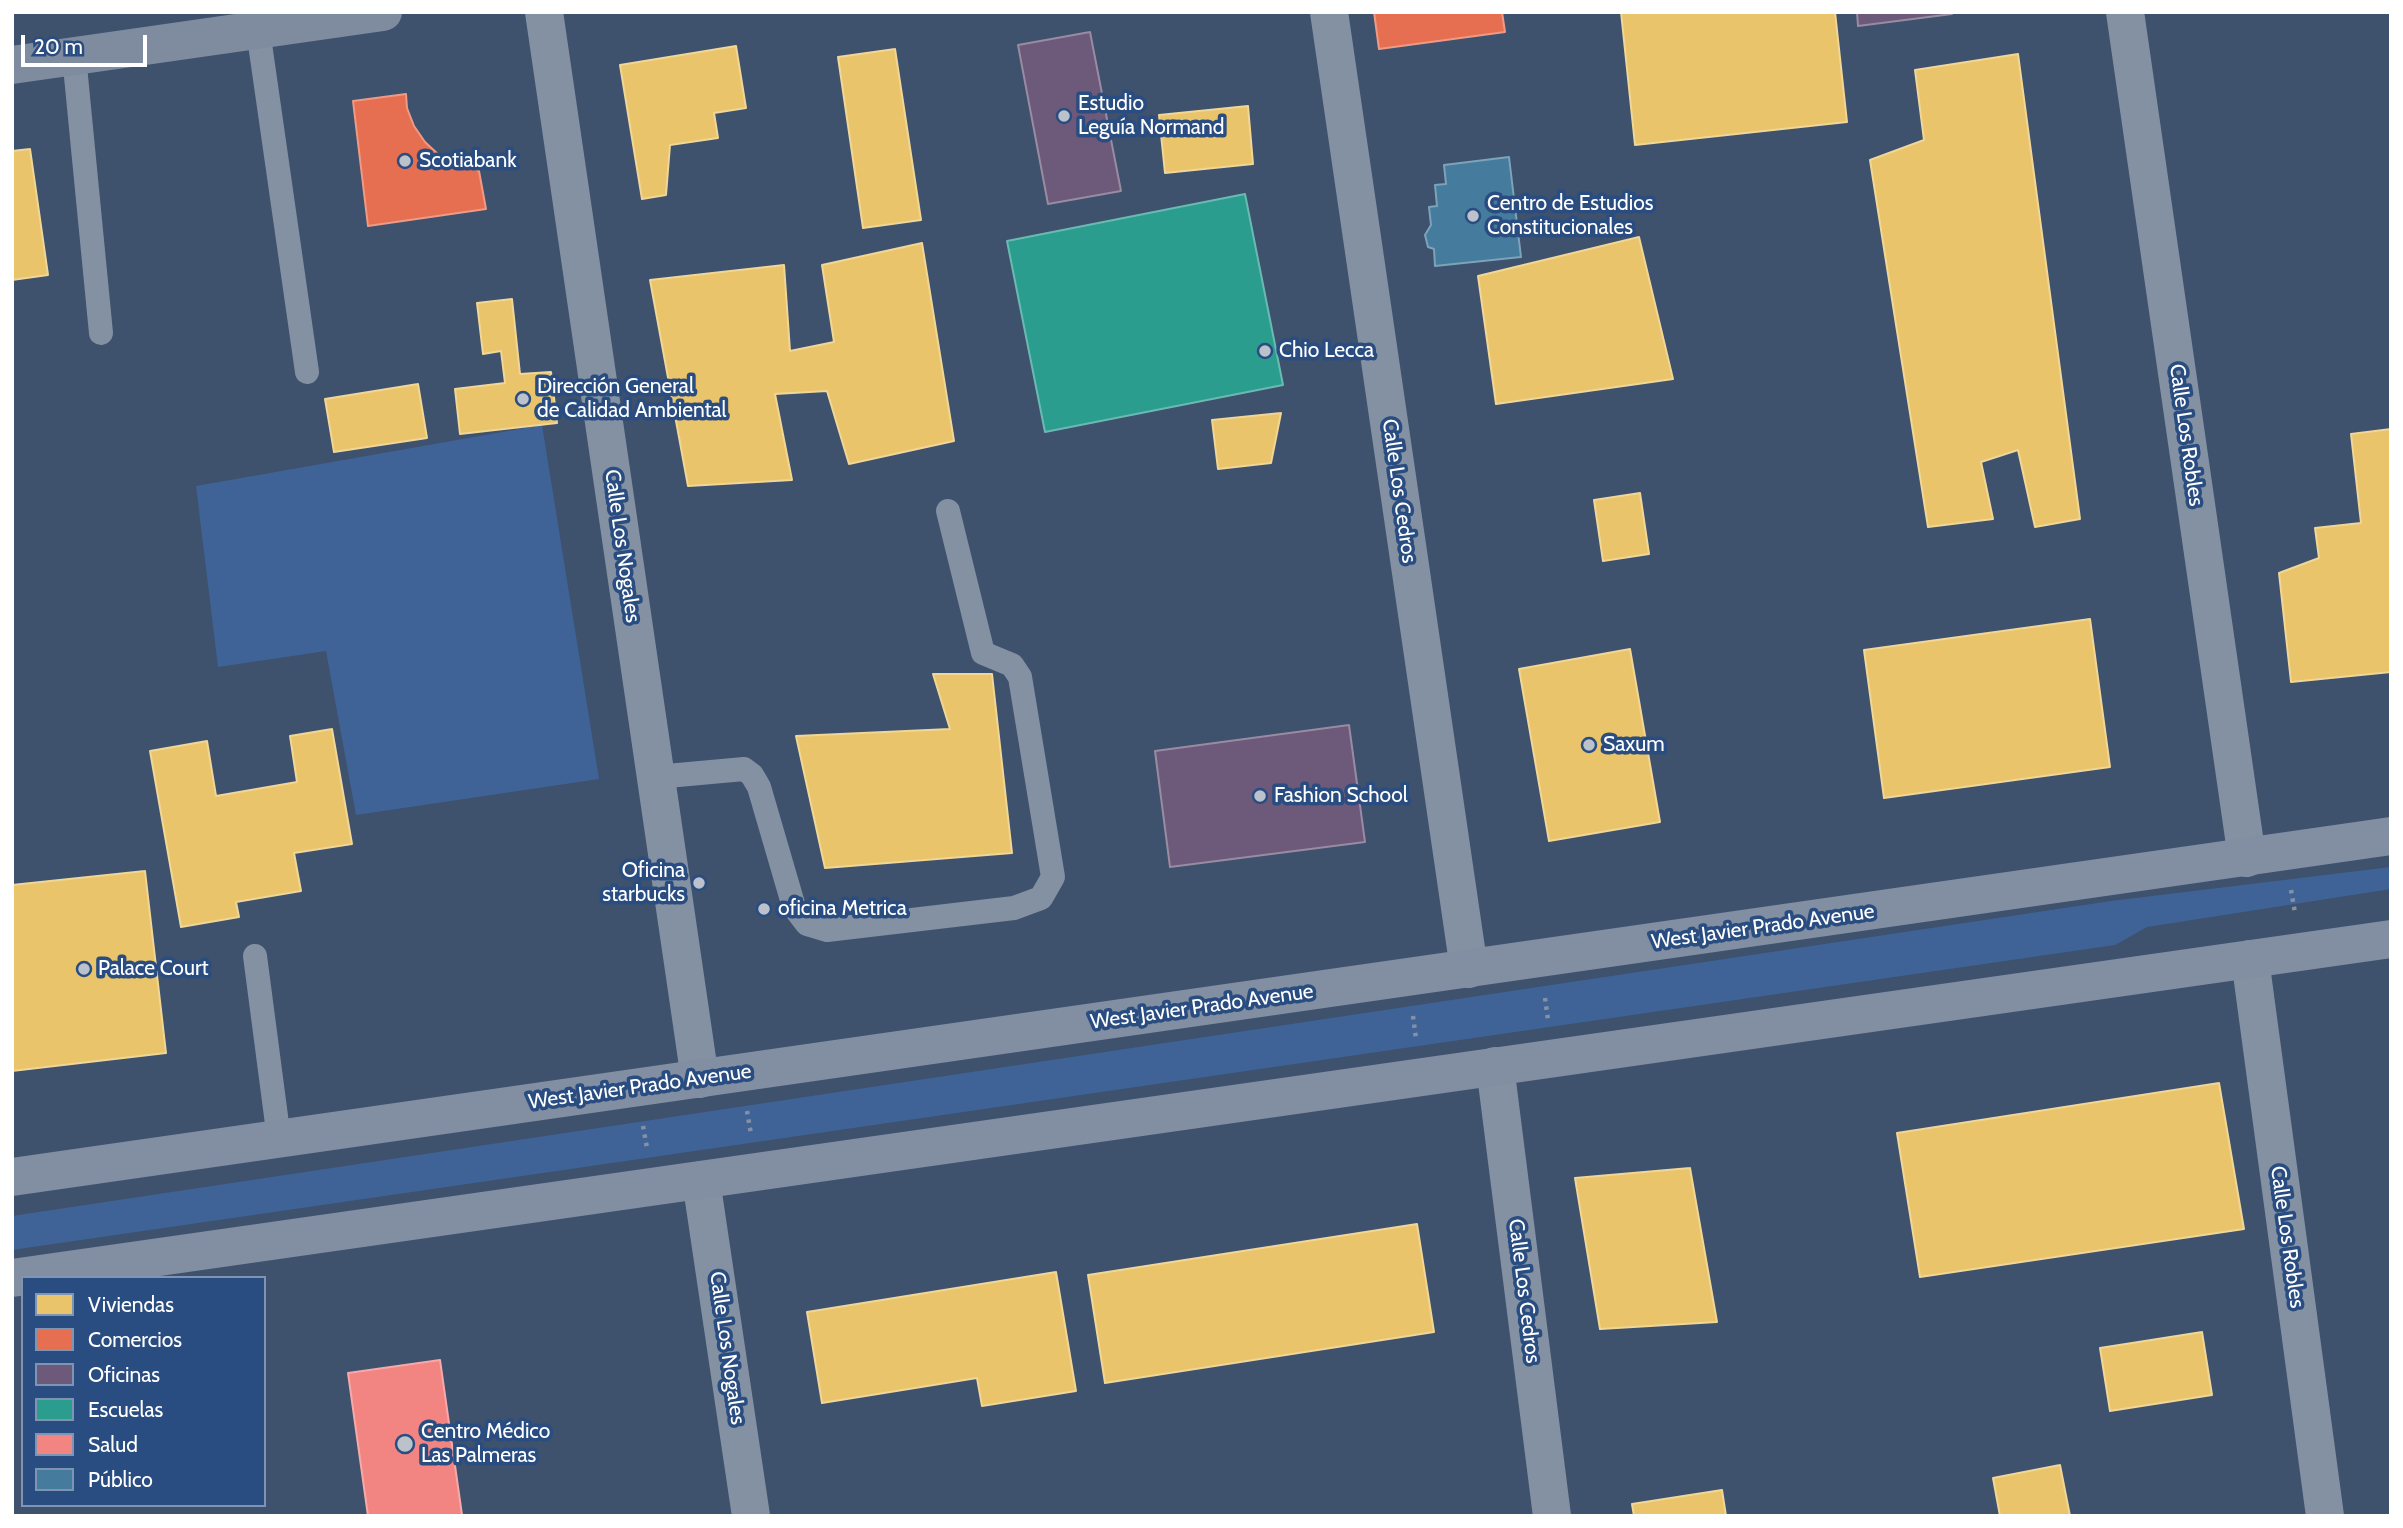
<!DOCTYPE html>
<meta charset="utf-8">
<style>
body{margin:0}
#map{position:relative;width:2403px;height:1528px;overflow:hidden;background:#3e516d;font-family:Cabin,sans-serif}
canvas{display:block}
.frame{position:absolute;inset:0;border:14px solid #fff;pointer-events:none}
.legend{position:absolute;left:21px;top:1276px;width:245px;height:231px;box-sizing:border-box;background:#2a4d81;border:2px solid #7f94b3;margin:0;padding:9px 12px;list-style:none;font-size:21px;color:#fff}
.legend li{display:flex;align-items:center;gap:14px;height:35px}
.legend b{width:35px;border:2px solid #7f94b3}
.scale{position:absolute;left:21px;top:35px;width:126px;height:32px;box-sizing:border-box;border:4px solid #fff;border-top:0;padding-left:9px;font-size:21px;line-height:24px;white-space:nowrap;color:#fff;-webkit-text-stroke:5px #2a4d81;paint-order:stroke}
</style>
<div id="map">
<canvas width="2403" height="1528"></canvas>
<div class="frame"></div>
<ul class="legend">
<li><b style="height:19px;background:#e9c46a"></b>Viviendas</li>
<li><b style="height:19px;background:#e76f51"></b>Comercios</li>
<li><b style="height:19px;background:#6d597a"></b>Oficinas</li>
<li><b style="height:19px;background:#2a9d8f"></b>Escuelas</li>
<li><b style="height:19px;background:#f28482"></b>Salud</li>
<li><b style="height:19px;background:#457b9d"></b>Público</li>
</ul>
<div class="scale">20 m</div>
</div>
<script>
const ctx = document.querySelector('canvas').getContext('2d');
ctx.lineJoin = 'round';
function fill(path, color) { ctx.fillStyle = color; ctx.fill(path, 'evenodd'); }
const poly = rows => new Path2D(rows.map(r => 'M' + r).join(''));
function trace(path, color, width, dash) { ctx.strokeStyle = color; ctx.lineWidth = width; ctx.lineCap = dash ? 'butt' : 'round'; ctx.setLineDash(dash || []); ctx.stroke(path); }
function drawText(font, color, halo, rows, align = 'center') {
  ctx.font = font + ' Cabin,sans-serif'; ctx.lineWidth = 7; ctx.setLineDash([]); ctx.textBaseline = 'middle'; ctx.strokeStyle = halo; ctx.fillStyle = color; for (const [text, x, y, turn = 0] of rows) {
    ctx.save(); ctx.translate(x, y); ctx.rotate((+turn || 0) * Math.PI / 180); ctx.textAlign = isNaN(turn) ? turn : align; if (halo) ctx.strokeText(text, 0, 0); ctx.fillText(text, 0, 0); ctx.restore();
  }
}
fill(poly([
 [542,425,599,779,356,815,326,651,218,667,196,486],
 [2391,867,2391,889,2147,927,2115,945,12,1250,12,1216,2111,901]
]), '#3f6397');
const homes = poly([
 [1621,12,1835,12,1847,122,1635,145,1621,12],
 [736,46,746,108,714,113,718,138,670,145,666,195,642,199,620,65,736,46],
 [895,49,921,220,863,228,838,57,895,49],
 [2018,54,2080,519,2035,527,2018,450,1981,462,1993,519,1928,527,1870,160,1924,140,1915,70,2018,54],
 [1248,106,1253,164,1165,173,1159,115,1248,106],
 [30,149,48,275,12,280,12,151,30,149],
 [1639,237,1673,379,1496,404,1478,276,1639,237],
 [922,243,954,441,849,464,827,391,775,394,792,480,688,486,650,280,784,265,790,351,834,342,822,265,922,243],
 [512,299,520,374,551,372,557,423,460,434,455,389,505,383,501,351,483,354,477,303,512,299],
 [418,384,427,438,334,452,325,399,418,384],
 [1281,413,1271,463,1218,469,1212,420,1281,413],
 [2391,429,2391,672,2291,682,2279,573,2319,558,2315,528,2361,523,2351,434,2391,429],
 [1640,493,1649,554,1603,561,1594,500,1640,493],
 [2090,619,2110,767,1884,798,1864,650,2090,619],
 [1630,649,1660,822,1549,841,1519,669,1630,649],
 [933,674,992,674,1012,853,825,868,796,736,950,729,933,674],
 [332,729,352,844,294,853,301,891,236,902,239,917,181,927,150,751,207,741,216,796,297,782,290,736,332,729],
 [145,871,166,1053,12,1071,12,885,145,871],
 [2219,1083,2244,1229,1920,1277,1897,1133,2219,1083],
 [1690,1168,1717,1322,1600,1329,1575,1178,1690,1168],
 [1417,1224,1434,1332,1105,1383,1088,1275,1417,1224],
 [1056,1272,1076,1391,982,1406,977,1378,822,1403,807,1312,1056,1272],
 [2202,1332,2212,1395,2110,1411,2100,1348,2202,1332],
 [2060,1465,2070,1516,2000,1516,1993,1478,2060,1465],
 [1722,1490,1726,1516,1634,1516,1632,1504,1722,1490]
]);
fill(homes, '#e9c46a');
trace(homes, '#f0d697', 2);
const shops = poly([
 [1374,12,1502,12,1505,32,1379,49,1374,12],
 [406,94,407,108,414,126,425,142,440,156,479,171,486,209,368,226,353,101,406,94]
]);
fill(shops, '#e76f51');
trace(shops, '#ee9a85', 2);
const offices = poly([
 [1857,12,1951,12,1952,14,1858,26,1857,12],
 [1090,32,1121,191,1048,204,1018,45,1090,32],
 [1349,725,1365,842,1170,867,1155,751,1349,725]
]);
fill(offices, '#6d597a');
trace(offices, '#998ba2', 2);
const schools = poly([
 [1245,194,1283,385,1045,432,1007,241,1245,194]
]);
fill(schools, '#2a9d8f');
trace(schools, '#6abab1', 2);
const health = poly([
 [440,1360,462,1515,368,1516,348,1373,440,1360]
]);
fill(health, '#f28482');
trace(health, '#f6a9a8', 2);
const public = poly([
 [1509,157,1521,257,1435,266,1434,249,1428,247,1425,235,1431,225,1429,207,1437,206,1435,185,1446,184,1444,165,1509,157]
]);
fill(public, '#457b9d');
trace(public, '#7da3ba', 2);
trace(poly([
 [2291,890,2295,913],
 [1545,998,1548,1020],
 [1413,1016,1416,1039],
 [747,1111,751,1134],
 [643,1126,647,1148]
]), '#8491a3', 4.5, [3.5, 5]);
trace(poly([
 [258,30,307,372],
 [74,56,101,333],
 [656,777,744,769,752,775,759,787,794,907,807,924,827,930,1014,908,1041,898,1053,877,1020,677,1012,665,983,653,948,511],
 [255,956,279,1139]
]), '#8491a3', 24);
trace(poly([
 [544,12,700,1079],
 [1329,12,1469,969],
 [2125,12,2247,858],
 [2250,959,2325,1516],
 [1495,1066,1552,1516],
 [701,1180,751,1516]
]), '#8491a3', 38);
trace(poly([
 [12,65,383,12]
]), '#7f8c9f', 38);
trace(poly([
 [12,1177,2391,836],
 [12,1278,2391,939]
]), '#828ea2', 38);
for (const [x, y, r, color] of [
 [1064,116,7,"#bbc2cc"],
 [405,161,7,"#bbc2cc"],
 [1473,216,7,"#bbc2cc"],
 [1265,351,7,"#bbc2cc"],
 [523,399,7,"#bbc2cc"],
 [1589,745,7,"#bbc2cc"],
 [1260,796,7,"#bbc2cc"],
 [699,883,7,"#bbc2cc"],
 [764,909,7,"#bbc2cc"],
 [84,969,7,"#bbc2cc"],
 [405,1444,9,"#bbc2cc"]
]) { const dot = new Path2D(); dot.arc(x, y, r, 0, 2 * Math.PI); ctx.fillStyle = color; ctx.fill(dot); trace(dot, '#2a4d81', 2.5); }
drawText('21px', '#fff', '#2a4d81', [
 ["Estudio",1078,104],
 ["Leguía Normand",1078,128],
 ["Scotiabank",419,161],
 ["Centro de Estudios",1487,204],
 ["Constitucionales",1487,228],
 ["Chio Lecca",1279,351],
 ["Dirección General",537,387],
 ["de Calidad Ambiental",537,411],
 ["Saxum",1603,745],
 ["Fashion School",1274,796],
 ["Oficina",685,871,"right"],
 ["starbucks",685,895,"right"],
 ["oficina Metrica",778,909],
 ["Palace Court",98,969],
 ["Centro Médico",421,1432],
 ["Las Palmeras",421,1456]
], 'left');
drawText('21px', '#fff', '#2a4d81', [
 ["Calle Los Robles",2186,435,82],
 ["Calle Los Cedros",1399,491,82],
 ["Calle Los Nogales",622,546,82],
 ["West Javier Prado Avenue",1763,927,-8],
 ["West Javier Prado Avenue",1202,1007,-8],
 ["West Javier Prado Avenue",640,1087,-8],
 ["Calle Los Robles",2287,1237,82],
 ["Calle Los Cedros",1524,1291,83],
 ["Calle Los Nogales",727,1348,82]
]);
</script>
